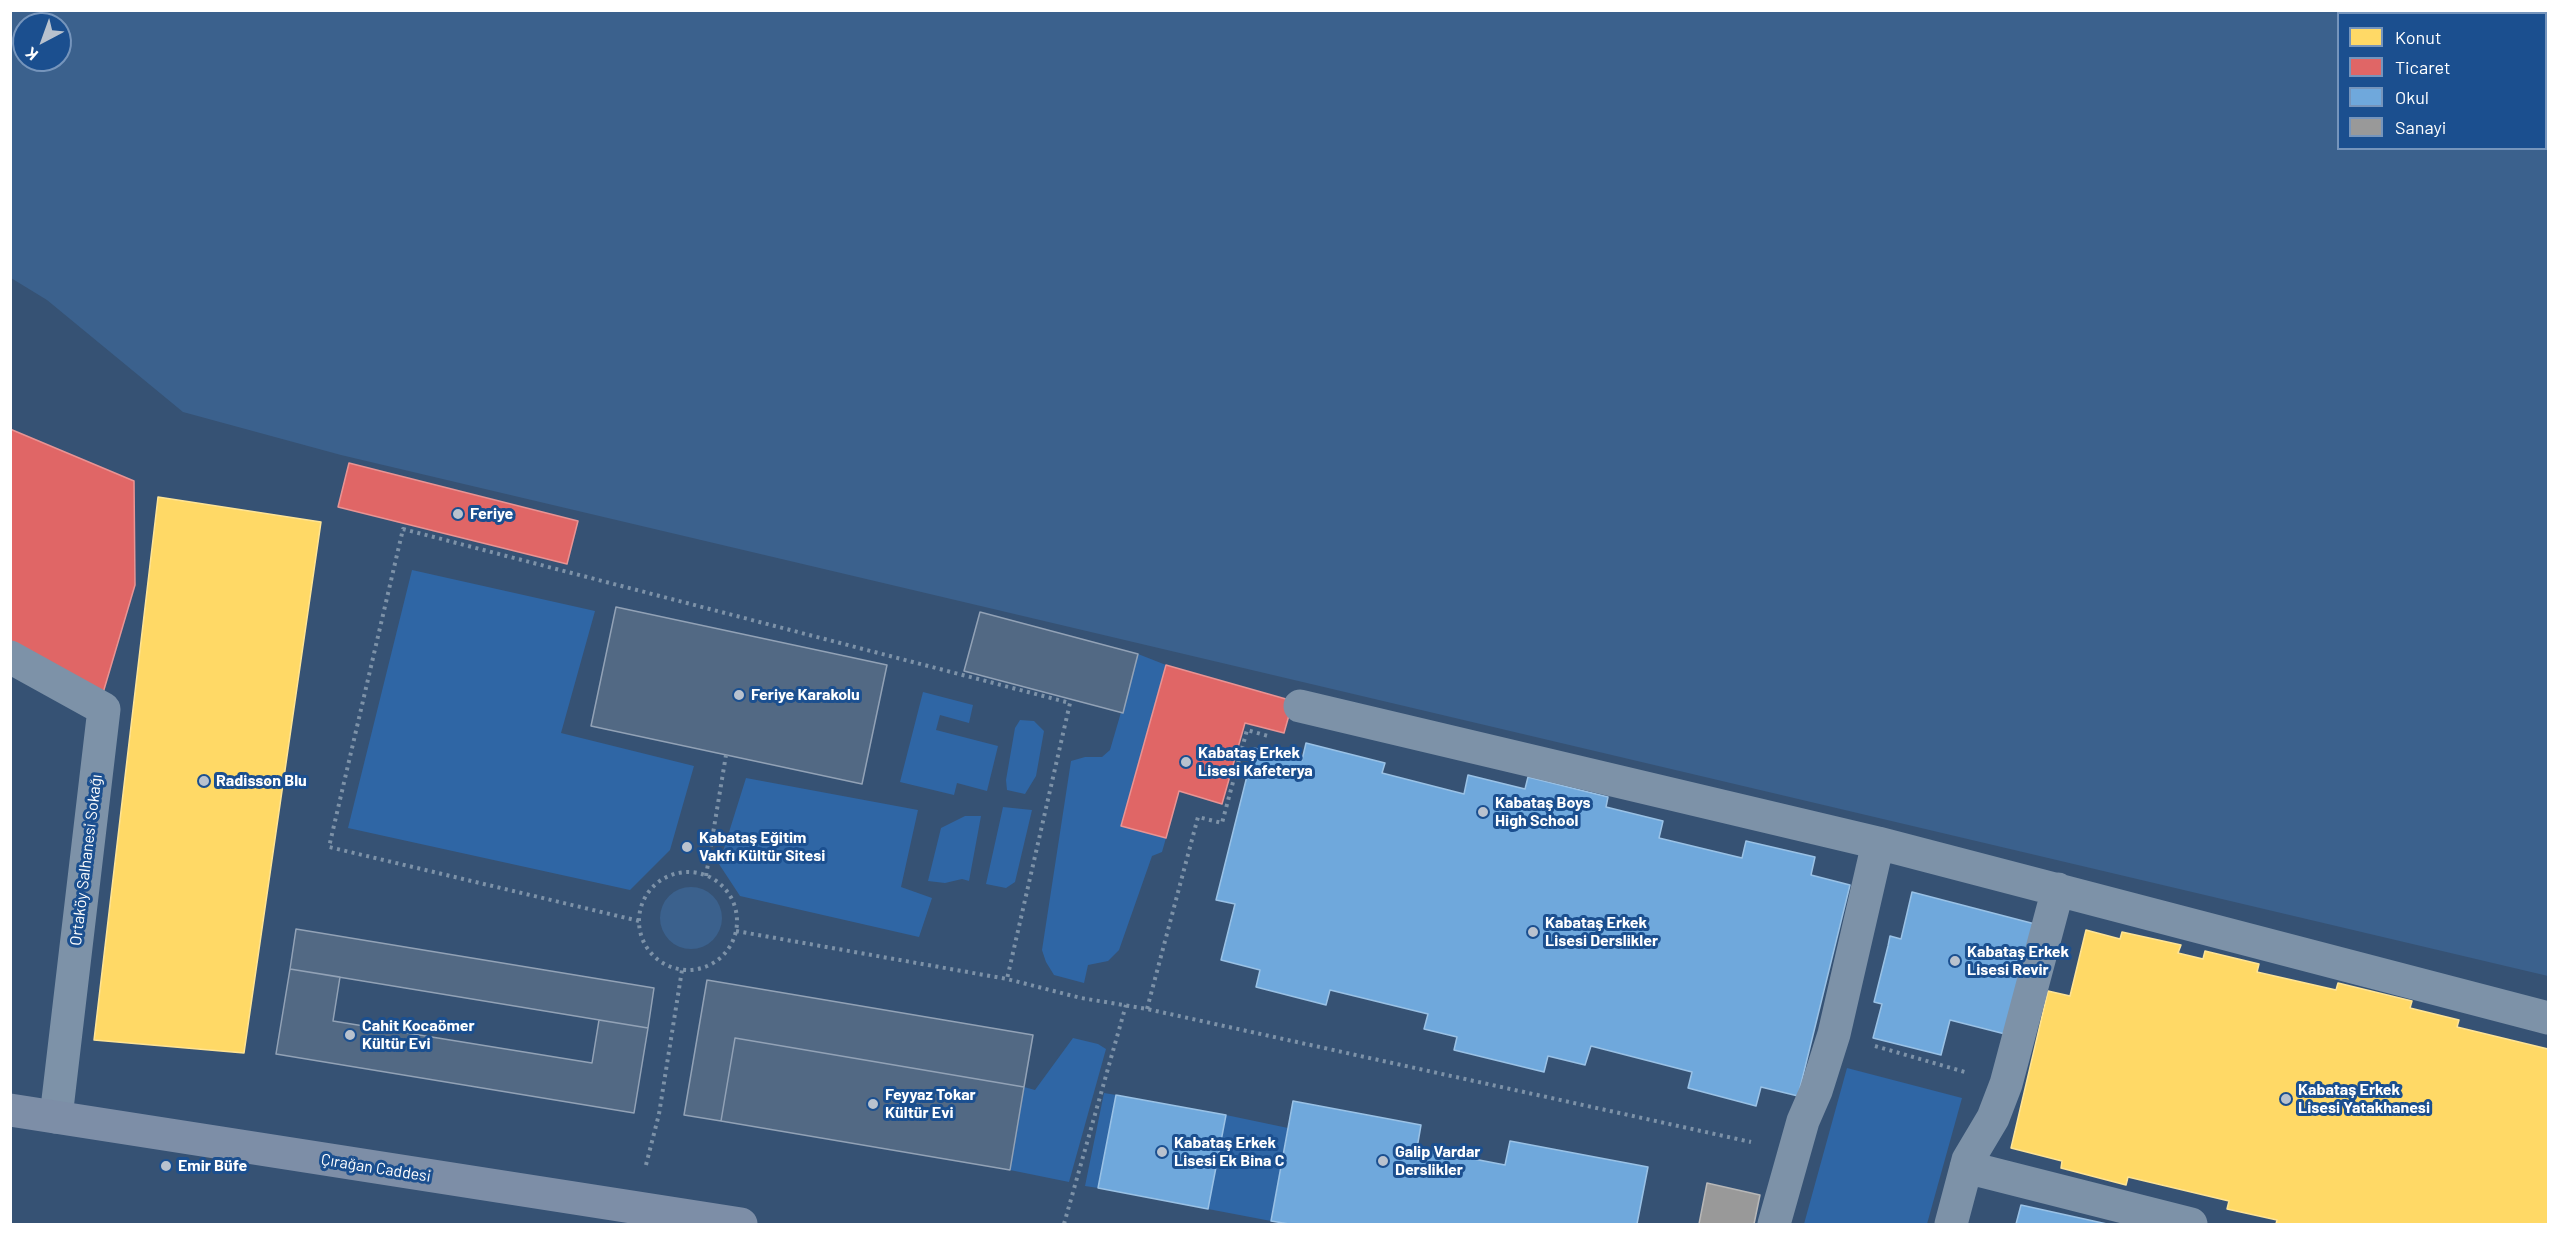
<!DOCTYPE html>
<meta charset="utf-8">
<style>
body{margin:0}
#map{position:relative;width:2559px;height:1235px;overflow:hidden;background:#365274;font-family:Barlow,sans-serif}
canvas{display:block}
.frame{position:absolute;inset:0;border:12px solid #fff;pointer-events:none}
.legend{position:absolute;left:2337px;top:12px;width:210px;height:138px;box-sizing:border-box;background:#1b4f8f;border:2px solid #7695bc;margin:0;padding:8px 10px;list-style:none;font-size:18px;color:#fff}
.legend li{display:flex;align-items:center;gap:12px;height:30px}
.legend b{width:30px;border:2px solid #7695bc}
.north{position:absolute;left:12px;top:12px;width:60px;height:60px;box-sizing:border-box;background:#1b4f8f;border:2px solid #7695bc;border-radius:50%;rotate:221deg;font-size:16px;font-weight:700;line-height:24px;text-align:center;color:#fff}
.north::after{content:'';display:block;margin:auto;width:21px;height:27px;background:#b9c2ce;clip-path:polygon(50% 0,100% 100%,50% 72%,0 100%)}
</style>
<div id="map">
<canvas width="2559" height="1235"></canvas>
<div class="frame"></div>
<ul class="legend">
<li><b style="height:16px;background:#ffd966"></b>Konut</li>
<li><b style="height:16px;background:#e06666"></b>Ticaret</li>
<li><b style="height:16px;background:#6fa8dc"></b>Okul</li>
<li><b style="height:16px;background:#999"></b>Sanayi</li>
</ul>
<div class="north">K</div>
</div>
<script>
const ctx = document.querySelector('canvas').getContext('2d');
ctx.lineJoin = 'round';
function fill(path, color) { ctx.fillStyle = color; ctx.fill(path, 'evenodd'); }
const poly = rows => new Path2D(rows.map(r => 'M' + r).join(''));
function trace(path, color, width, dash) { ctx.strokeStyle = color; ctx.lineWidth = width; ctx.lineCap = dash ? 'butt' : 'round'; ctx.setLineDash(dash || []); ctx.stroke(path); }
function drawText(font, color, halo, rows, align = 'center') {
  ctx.font = font + ' Barlow,sans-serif'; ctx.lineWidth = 6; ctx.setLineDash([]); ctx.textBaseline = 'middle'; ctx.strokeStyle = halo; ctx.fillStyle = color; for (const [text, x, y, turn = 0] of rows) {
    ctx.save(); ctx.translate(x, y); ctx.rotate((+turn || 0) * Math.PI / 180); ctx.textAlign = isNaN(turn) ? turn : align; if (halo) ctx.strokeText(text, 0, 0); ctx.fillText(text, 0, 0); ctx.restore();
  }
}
fill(poly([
 [412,570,595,611,561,733,694,766,670,850,630,890,348,828],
 [1138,654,1166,665,1121,825,1166,838,1162,852,1152,856,1119,950,1108,961,1088,965,1084,983,1054,975,1046,962,1042,950,1071,761,1085,757,1102,757,1110,750],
 [923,692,973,705,969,723,940,715,936,730,998,746,987,791,957,783,954,795,900,782],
 [1020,720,1034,721,1044,731,1036,776,1025,794,1007,790,1006,780,1015,728],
 [746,778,918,810,901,887,932,898,919,937,740,896,719,864],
 [1003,807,1032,810,1015,882,1006,888,986,884],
 [965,816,981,816,969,881,962,879,945,883,928,881,941,828],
 [1073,1038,1098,1044,1106,1049,1069,1182,1010,1170,1024,1087,1035,1090],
 [1847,1068,1962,1098,1927,1224,1804,1224],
 [1104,1093,1116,1095,1098,1188,1085,1186],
 [1226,1115,1288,1128,1271,1221,1208,1209]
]), '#2f66a5');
fill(poly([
 [11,10,2548,11,2548,976,341,455,183,412,47,300,11,278],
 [2338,14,2546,14,2546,148,2338,148],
 [24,24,60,24,60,60,24,60],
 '660 918a31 31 0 1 1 62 0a31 31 0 1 1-62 0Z'
]), '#3b618d');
const homes = poly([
 [158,497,321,522,244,1053,94,1040,158,497],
 [2086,930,2120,939,2122,932,2181,945,2178,953,2203,959,2205,951,2259,964,2257,972,2336,990,2338,983,2412,1001,2410,1008,2459,1020,2457,1027,2548,1049,2548,1224,2276,1224,2277,1220,2227,1209,2229,1201,2128,1177,2126,1185,2061,1168,2062,1161,2011,1148,2048,991,2070,996,2086,930]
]);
fill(homes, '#ffd966');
trace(homes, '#ffe494', 1.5);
const shops = poly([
 [10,429,134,481,135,585,103,693,10,642,10,429],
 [349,463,578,521,567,564,338,507,349,463],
 [1166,665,1293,701,1284,733,1245,723,1222,804,1179,791,1166,838,1121,826,1166,665]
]);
fill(shops, '#e06666');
trace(shops, '#e99494', 1.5);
const schools = poly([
 [1306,743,1385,763,1382,773,1464,794,1468,775,1525,789,1528,777,1608,797,1606,807,1663,821,1659,838,1742,858,1746,841,1815,857,1811,875,1850,885,1798,1096,1761,1087,1756,1106,1688,1088,1692,1072,1591,1046,1585,1065,1548,1056,1544,1072,1454,1050,1457,1037,1424,1029,1428,1014,1330,990,1326,1005,1256,987,1260,970,1221,960,1235,904,1216,900,1254,748,1302,760,1306,743],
 [1912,892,2035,924,2009,1035,1950,1020,1941,1055,1873,1038,1882,1004,1874,1002,1888,946,1890,936,1901,939,1912,892],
 [1116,1095,1226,1115,1208,1209,1098,1188,1116,1095],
 [1293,1101,1421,1125,1417,1148,1505,1165,1510,1141,1648,1167,1637,1224,1289,1224,1271,1221,1293,1101],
 [2021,1205,2107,1224,2016,1224,2021,1205]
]);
fill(schools, '#6fa8dc');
trace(schools, '#9ac2e6', 1.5);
const industry = poly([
 [1707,1183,1760,1195,1754,1224,1699,1224,1707,1183]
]);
fill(industry, '#999');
trace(industry, '#b8b8b8', 1.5);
const building = poly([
 [616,607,887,665,862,784,591,726,616,607],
 [980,612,1138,654,1123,713,964,671,980,612],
 [296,929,654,988,648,1028,290,969,296,929],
 [290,969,340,977,333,1021,592,1063,599,1020,648,1028,634,1113,276,1054,290,969],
 [707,980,1033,1035,1024,1087,735,1038,721,1121,684,1115,707,980],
 [735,1038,1024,1087,1010,1170,721,1121,735,1038]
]);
fill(building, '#526984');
trace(building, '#92a2b6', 1.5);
trace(poly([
 '639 921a49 49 0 1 1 98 0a49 49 0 1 1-98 0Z',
 [706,876,726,755],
 [639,921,329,847,403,529,1070,703,1007,979],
 [736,931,1007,979,1081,998,1147,1009,1751,1142],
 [1147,1009,1198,817,1222,823,1247,730,1268,736],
 [1875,1046,1965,1072],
 [646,1165,659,1114,682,970],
 [1064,1224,1126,1005]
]), '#7d92a8', 4, [3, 4.5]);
trace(poly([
 [10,657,104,709,56,1117],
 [1300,706,1878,843,2548,1018],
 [1966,1167,2191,1224],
 [1774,1224,1803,1121,1816,1091,1834,1034,1878,843],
 [1951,1224,1968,1160,1993,1118,2006,1084,2058,889]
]), '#7d92a8', 33);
trace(poly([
 [10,1110,741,1224]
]), '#7d8ea7', 33);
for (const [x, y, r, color] of [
 [458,514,6,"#b9c2ce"],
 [739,695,6,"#b9c2ce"],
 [1186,762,6,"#b9c2ce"],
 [204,781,6,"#b9c2ce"],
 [1483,812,6,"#b9c2ce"],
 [687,847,6,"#b9c2ce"],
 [1533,932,6,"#b9c2ce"],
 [1955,961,6,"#b9c2ce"],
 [350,1035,6,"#b9c2ce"],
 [2286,1099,6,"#b9c2ce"],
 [873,1104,6,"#b9c2ce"],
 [1162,1152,6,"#b9c2ce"],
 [1383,1161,6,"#b9c2ce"],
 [166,1166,6,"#b9c2ce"]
]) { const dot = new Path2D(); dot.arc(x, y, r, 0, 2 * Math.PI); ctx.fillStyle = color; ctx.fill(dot); trace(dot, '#1b4f8f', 2); }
drawText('bold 16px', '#fff', '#1b4f8f', [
 ["Feriye",470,514],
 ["Feriye Karakolu",751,695],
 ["Kabataş Erkek",1198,753],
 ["Lisesi Kafeterya",1198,771],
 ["Radisson Blu",216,781],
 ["Kabataş Boys",1495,803],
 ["High School",1495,821],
 ["Kabataş Eğitim",699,838],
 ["Vakfı Kültür Sitesi",699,856],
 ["Kabataş Erkek",1545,923],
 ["Lisesi Derslikler",1545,941],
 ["Kabataş Erkek",1967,952],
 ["Lisesi Revir",1967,970],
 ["Cahit Kocaömer",362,1026],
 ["Kültür Evi",362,1044],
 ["Kabataş Erkek",2298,1090],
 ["Lisesi Yatakhanesi",2298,1108],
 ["Feyyaz Tokar",885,1095],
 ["Kültür Evi",885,1113],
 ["Kabataş Erkek",1174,1143],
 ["Lisesi Ek Bina C",1174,1161],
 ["Galip Vardar",1395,1152],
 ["Derslikler",1395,1170],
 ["Emir Büfe",178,1166]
], 'left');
drawText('16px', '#fff', '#1b4f8f', [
 ["Ortaköy Salhanesi Sokağı",86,860,-83],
 ["Çırağan Caddesi",376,1168,9]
]);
</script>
